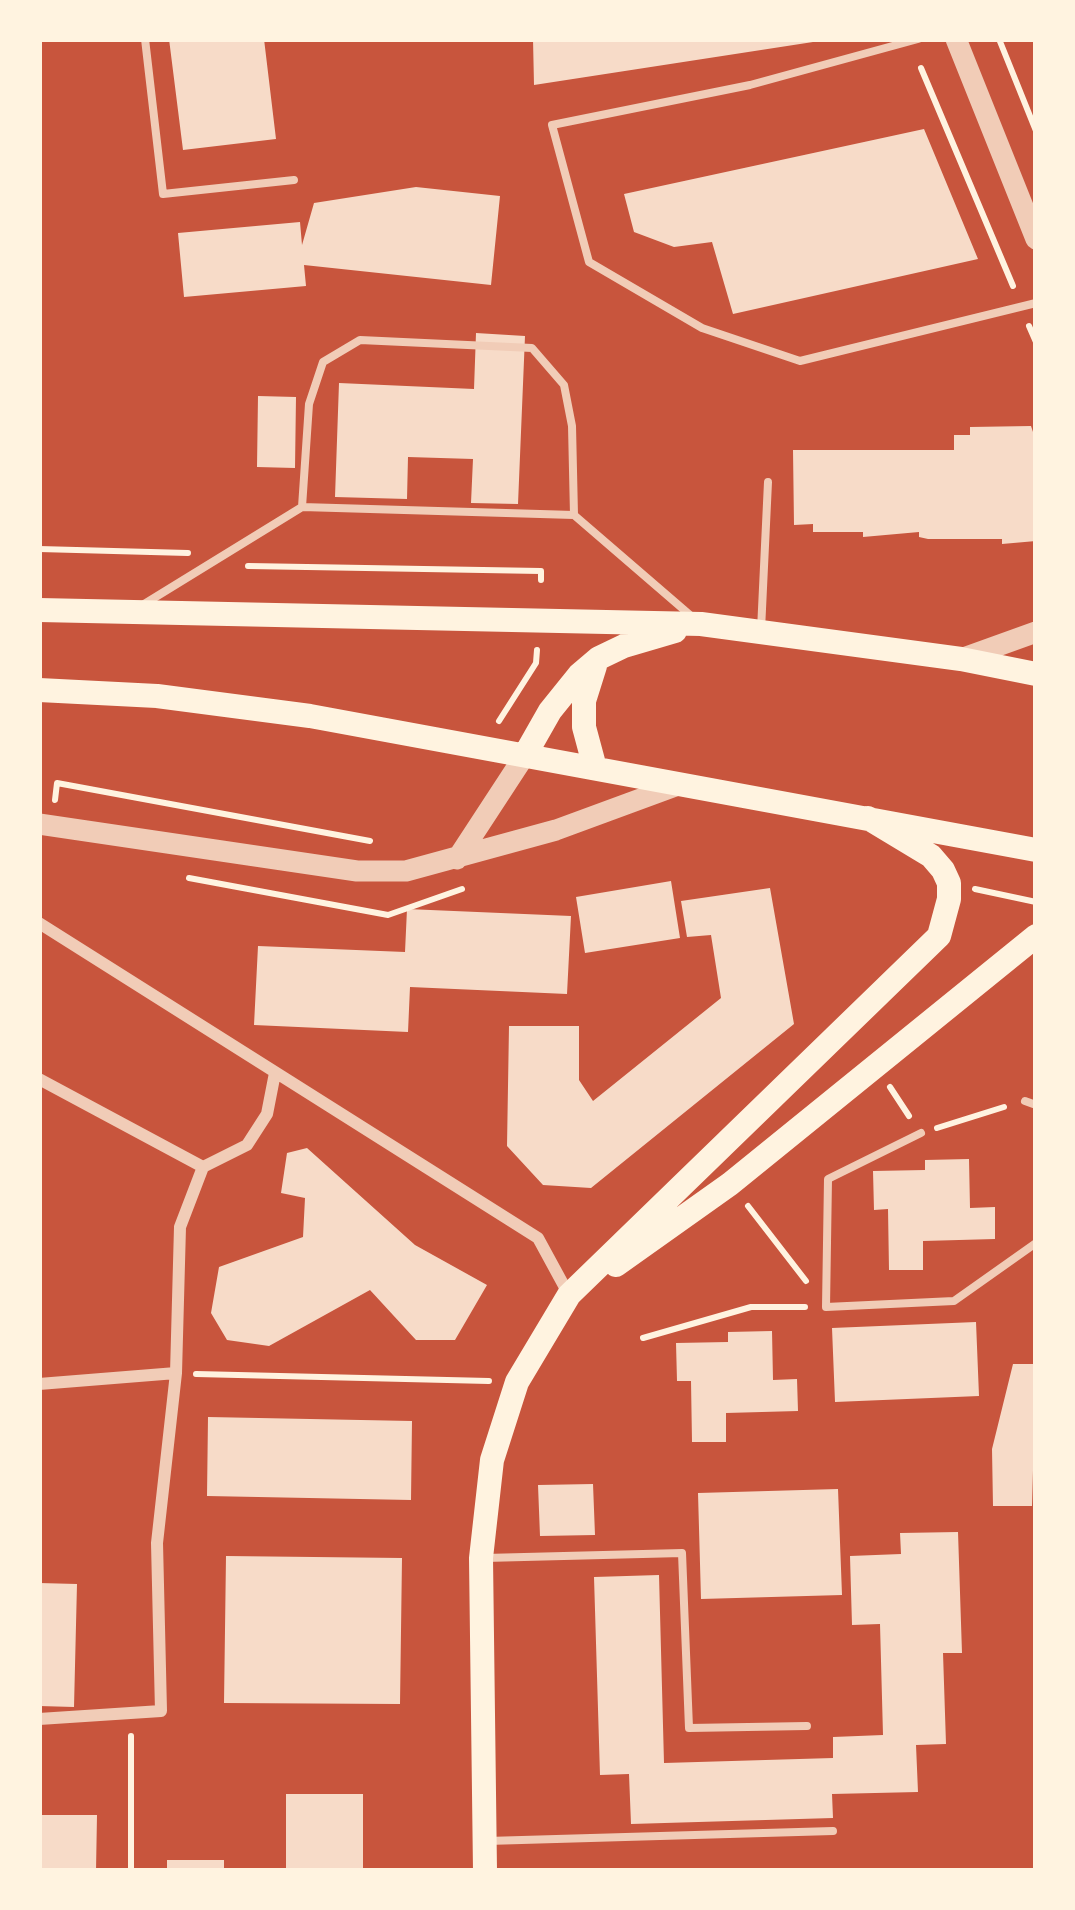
<!DOCTYPE html>
<style>
body{margin:0}
#map{position:relative;width:1075px;height:1910px;overflow:hidden;background:#c8553d;font-family:"PT Sans",sans-serif}
canvas{display:block}
.frame{position:absolute;inset:0;border:42px solid #fff3e0;pointer-events:none}
</style>
<div id="map">
<canvas width="1075" height="1910"></canvas>
<div class="frame"></div>
</div>
<script>
const ctx = document.querySelector('canvas').getContext('2d');
ctx.lineJoin = 'round';
function fill(path, color) { ctx.fillStyle = color; ctx.fill(path, 'evenodd'); }
const poly = rows => new Path2D(rows.map(r => 'M' + r).join(''));
function trace(path, color, width, dash) { ctx.strokeStyle = color; ctx.lineWidth = width; ctx.lineCap = dash ? 'butt' : 'round'; ctx.setLineDash(dash || []); ctx.stroke(path); }
fill(poly([
 [169,39,264,39,276,139,183,150],
 [533,39,813,39,813,42,534,85],
 [924,129,978,259,733,314,712,242,674,247,634,232,624,194],
 [416,187,500,196,491,285,304,265,306,286,184,297,178,233,300,222,302,245,314,203],
 [476,333,525,336,518,504,471,503,473,459,408,457,407,499,335,497,339,383,474,389],
 [258,396,296,397,295,468,257,467],
 [1031,426,1036,441,1033,455,1036,541,1002,544,1002,539,928,539,919,537,919,532,863,537,863,532,813,532,813,524,794,525,793,450,954,450,954,435,970,435,970,427],
 [671,881,680,938,585,953,576,897],
 [770,888,794,1024,591,1188,543,1185,507,1146,509,1026,579,1026,579,1080,593,1101,721,998,711,935,687,937,681,901],
 [407,909,571,916,567,994,410,987,408,1032,254,1025,258,946,405,952],
 [307,1148,415,1245,487,1285,455,1340,416,1340,370,1290,269,1346,227,1340,211,1313,219,1267,303,1237,305,1198,281,1193,287,1153],
 [969,1159,970,1208,995,1207,995,1239,923,1241,923,1270,889,1270,888,1209,874,1210,873,1171,925,1170,925,1160],
 [976,1322,979,1396,835,1402,832,1328],
 [772,1331,773,1380,797,1379,798,1411,726,1413,726,1442,692,1442,691,1381,677,1381,676,1343,728,1342,728,1332],
 [1013,1364,1036,1364,1032,1506,993,1506,992,1449],
 [208,1417,412,1421,411,1500,207,1496],
 [593,1484,595,1535,540,1536,538,1485],
 [838,1489,842,1595,701,1599,698,1493],
 [958,1532,962,1653,943,1653,946,1744,916,1745,918,1792,832,1794,833,1818,631,1824,629,1774,600,1775,594,1577,659,1575,664,1763,833,1758,833,1737,883,1735,880,1624,852,1625,850,1556,901,1554,900,1533],
 [226,1556,402,1558,400,1704,224,1703],
 [39,1583,77,1584,74,1707,39,1706],
 [286,1794,363,1794,363,1871,286,1871],
 [39,1815,97,1815,96,1871,39,1871],
 [167,1860,224,1860,224,1871,167,1871]
]), '#f7dbc8');
trace(poly([
 [999,39,1036,131],
 [921,68,1013,286],
 [1029,326,1036,342],
 [39,549,188,553],
 [248,566,541,571,541,580],
 [499,721,536,663,537,650],
 [55,800,57,783,370,841],
 [189,878,388,915,462,889],
 [975,889,1036,902],
 [890,1087,909,1116],
 [937,1128,1004,1107],
 [748,1206,806,1281],
 [643,1338,751,1307,805,1307],
 [196,1374,489,1381],
 [131,1736,131,1871]
]), '#fff3e0', 6);
trace(poly([
 [145,39,163,194,294,180],
 [918,39,750,85,552,125,589,262,702,328,800,361,1036,303],
 [302,507,309,404,323,362,360,340,532,348,564,385,572,426,574,515],
 [141,606,302,507,574,515,690,615],
 [761,630,768,482],
 [1025,1101,1036,1105],
 [921,1133,828,1179,826,1307,954,1301,1036,1243],
 [485,1558,682,1553,689,1728,807,1726],
 [487,1841,833,1831]
]), '#f1ccb7', 8);
trace(poly([
 [39,923,538,1238,569,1295],
 [39,1079,203,1167],
 [39,1384,176,1373],
 [39,1719,161,1711,157,1543,176,1373,180,1227,203,1167,247,1145,267,1114,275,1073]
]), '#f1ccb7', 12);
trace(poly([
 [956,39,1036,239],
 [961,659,1036,632],
 [39,824,357,871,406,871,556,830,681,784],
 [457,859,525,755]
]), '#f1ccb7', 21);
trace(poly([
 [39,610,701,624,961,659,1036,674],
 [39,690,157,696,310,716,1036,850],
 [525,755,550,711,579,675,599,658,624,646,675,631],
 [595,768,584,727,584,701,595,666],
 [616,1265,730,1184,1036,936],
 [485,1871,481,1558,492,1460,517,1382,569,1295,939,936,949,899,949,883,943,870,931,856,868,818]
]), '#fff3e0', 24);
</script>
